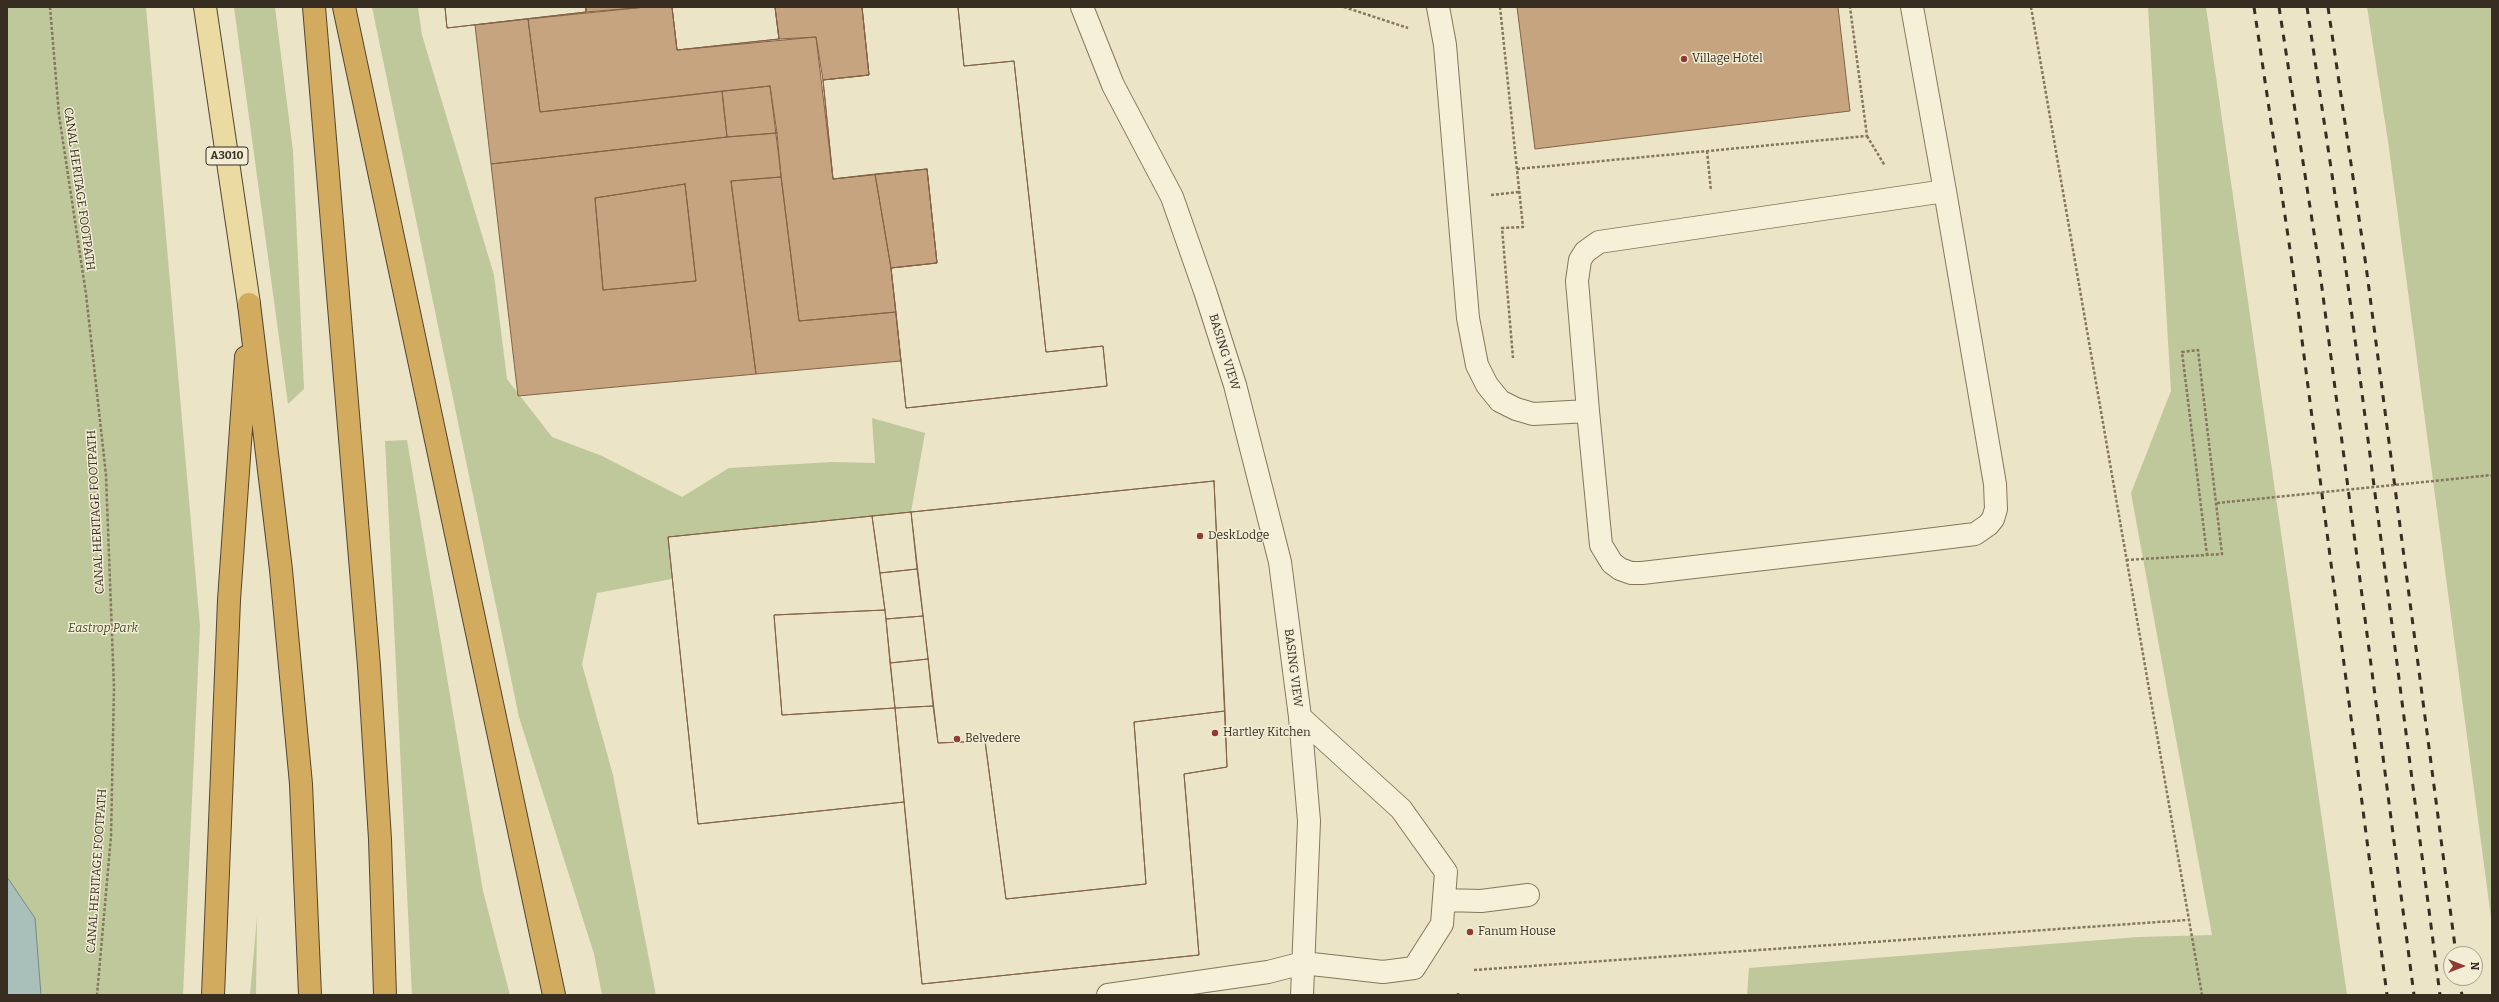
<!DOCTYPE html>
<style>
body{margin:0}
#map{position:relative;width:2499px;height:1002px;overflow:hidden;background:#ebe4c7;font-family:Bitter,serif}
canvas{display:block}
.frame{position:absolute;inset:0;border:8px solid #372d20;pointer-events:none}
.north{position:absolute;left:2443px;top:946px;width:40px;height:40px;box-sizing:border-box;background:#f3edd6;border:1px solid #a8a08d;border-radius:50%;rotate:90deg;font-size:11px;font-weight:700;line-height:16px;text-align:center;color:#372d20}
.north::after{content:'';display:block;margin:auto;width:14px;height:18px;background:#903a32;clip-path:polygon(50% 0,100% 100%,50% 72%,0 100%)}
</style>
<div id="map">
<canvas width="2499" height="1002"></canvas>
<div class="frame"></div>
<div class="north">N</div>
</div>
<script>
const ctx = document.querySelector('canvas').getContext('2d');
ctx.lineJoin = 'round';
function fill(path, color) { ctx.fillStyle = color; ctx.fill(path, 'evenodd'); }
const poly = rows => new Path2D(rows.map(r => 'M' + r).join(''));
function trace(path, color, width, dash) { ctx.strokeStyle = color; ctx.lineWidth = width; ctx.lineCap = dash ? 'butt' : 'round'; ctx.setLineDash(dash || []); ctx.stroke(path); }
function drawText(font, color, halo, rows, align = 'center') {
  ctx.font = font + ' Bitter,serif'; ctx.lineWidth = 3; ctx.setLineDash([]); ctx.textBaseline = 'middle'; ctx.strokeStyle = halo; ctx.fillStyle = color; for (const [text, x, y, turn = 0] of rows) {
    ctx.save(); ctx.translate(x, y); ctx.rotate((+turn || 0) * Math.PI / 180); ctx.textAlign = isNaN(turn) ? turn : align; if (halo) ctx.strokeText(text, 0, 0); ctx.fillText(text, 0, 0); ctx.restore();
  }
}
fill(poly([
 [7,7,146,7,200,626,183,995,7,995],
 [234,7,275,7,293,151,304,389,288,404],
 [372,7,418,7,422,35,494,275,507,379,552,437,602,456,682,497,729,468,832,462,875,463,872,418,925,433,911,512,668,537,672,579,597,593,582,664,613,775,656,995,602,995,594,954,519,717],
 [2148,7,2206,7,2347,995,1747,995,1749,968,2138,937,2212,935,2131,493,2171,391],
 [2367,7,2492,7,2492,925,2388,141],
 [407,440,483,891,510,995,412,995,385,441],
 [257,917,256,995,250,995]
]), '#bfc89b');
const water = poly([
 [7,877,35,918,41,995,7,995,7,877]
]);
fill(water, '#a8bfba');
trace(water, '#6f8d88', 1);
const building = poly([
 [445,7,586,7,586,12,447,28,445,7],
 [445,7,586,7,586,12,447,28,445,7],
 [586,7,646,7,586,12,586,7],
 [646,7,672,7,677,50,816,37,833,179,875,174,891,268,896,312,799,321,770,86,540,112,528,19,646,7],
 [672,7,775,7,779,39,677,50,672,7],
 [672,7,775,7,779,39,677,50,672,7],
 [775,7,862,7,869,75,823,80,816,37,779,39,775,7],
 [862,7,958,7,964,66,1014,61,1046,352,1103,346,1107,386,906,408,891,268,937,263,927,169,833,179,823,80,869,75,862,7],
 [862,7,958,7,964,66,1014,61,1046,352,1103,346,1107,386,906,408,891,268,937,263,927,169,833,179,823,80,869,75,862,7],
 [1517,7,1838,7,1850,111,1535,149,1517,7],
 [528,19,540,112,722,91,727,137,491,164,475,25,528,19],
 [770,86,777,133,727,137,722,91,770,86],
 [777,133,781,177,731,181,756,374,518,396,491,164,727,137,777,133],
 [685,184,696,281,603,290,595,198,685,184],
 [927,169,937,263,891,268,875,174,927,169],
 [781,177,799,321,896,312,901,361,756,374,731,181,781,177],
 [685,184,696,281,603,290,595,198,685,184],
 [1214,481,1227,767,1184,774,1199,955,922,984,904,802,698,824,668,537,1214,481],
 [1214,481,1225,711,1134,722,1146,884,1006,899,985,741,938,743,911,512,1214,481],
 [911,512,917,569,880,573,872,516,911,512],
 [872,516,885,610,774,615,782,715,895,708,904,802,698,824,668,537,872,516],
 [917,569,923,616,886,619,880,573,917,569],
 [885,610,895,708,782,715,774,615,885,610],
 [923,616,928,659,890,663,886,619,923,616],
 [928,659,933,706,895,708,890,663,928,659],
 [933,706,938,743,985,741,1006,899,1146,884,1134,722,1225,711,1227,767,1184,774,1199,955,922,984,895,708,933,706]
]);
fill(building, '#c6a47f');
trace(building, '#836345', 1);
const minor = poly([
 [1082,7,1113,85,1172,197,1205,291,1235,385,1280,562,1300,717,1309,821,1302,995],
 [1438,7,1445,45,1468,318,1477,365,1487,385,1500,401,1516,409,1533,414,1588,411],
 [1912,7,1945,191,1995,484,1996,509,1993,519,1988,525,1975,534,1902,543,1642,573,1631,573,1620,569,1612,563,1601,545,1588,411,1577,281,1580,260,1585,252,1599,242,1945,191],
 [1444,900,1481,901,1528,895],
 [1108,995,1268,972,1303,963,1383,972,1414,968,1442,924,1446,872,1401,809,1300,717]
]);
const major = poly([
 [205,7,249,304]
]);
const highway = poly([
 [314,7,369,666,380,839,385,995],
 [344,7,554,995],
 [249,304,281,570,301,784,310,995],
 [213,995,229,600,246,357]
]);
trace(minor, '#85765d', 24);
trace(major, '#534531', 24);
trace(highway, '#534531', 24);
trace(poly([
 [50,7,59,115,86,294,106,475,114,688,111,836,97,995],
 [1344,7,1408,28],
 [1500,7,1523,227,1502,228,1513,358],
 [2031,7,2202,995],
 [1867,136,1885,166],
 [1707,151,1711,191],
 [1517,169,1867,136,1850,7],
 [1491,195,1519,192],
 [2126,560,2222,554,2198,350,2182,352,2207,555],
 [1474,970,2187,920],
 [1458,993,1458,995]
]), '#85765d', 2.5, [3, 2]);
trace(minor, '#f6f0d9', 22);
trace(major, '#ebdba2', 22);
trace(highway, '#d3ab5e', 22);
trace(poly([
 [2254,7,2292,263,2387,995],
 [2279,7,2319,265,2414,995],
 [2307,7,2345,262,2440,995],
 [2328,7,2366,266,2456,954],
 [2459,978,2462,995]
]), '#372d20', 3, [7, 7]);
trace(poly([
 [2217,503,2492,475]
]), '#85765d', 2.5, [3, 2]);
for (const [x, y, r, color] of [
 [1684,59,4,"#903a32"],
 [1200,536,4,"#903a32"],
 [1215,733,4,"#903a32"],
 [957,739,4,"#903a32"],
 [1470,932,4,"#903a32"]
]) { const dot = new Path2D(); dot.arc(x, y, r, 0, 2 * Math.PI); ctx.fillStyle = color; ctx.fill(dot); trace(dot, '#f3edd6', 1.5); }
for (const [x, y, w] of [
 [227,156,42]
]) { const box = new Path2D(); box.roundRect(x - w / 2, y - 9, w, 18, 3); ctx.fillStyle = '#f3edd6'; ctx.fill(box); trace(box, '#372d20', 1); }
drawText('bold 11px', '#372d20', null, [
 ["A3010",227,156]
]);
drawText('12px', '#372d20', '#f3edd6', [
 ["Village Hotel",1692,59],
 ["DeskLodge",1208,536],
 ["Hartley Kitchen",1223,733],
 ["Belvedere",965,739],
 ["Fanum House",1478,932]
], 'left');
drawText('12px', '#372d20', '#f3edd6', [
 ["CANAL HERITAGE FOOTPATH",79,189,82],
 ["BASING VIEW",1224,352,73],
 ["CANAL HERITAGE FOOTPATH",96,512,-93],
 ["BASING VIEW",1293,668,83],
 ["CANAL HERITAGE FOOTPATH",97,871,-86]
]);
drawText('italic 12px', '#435128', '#f3edd6', [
 ["Eastrop Park",103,629]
]);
</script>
